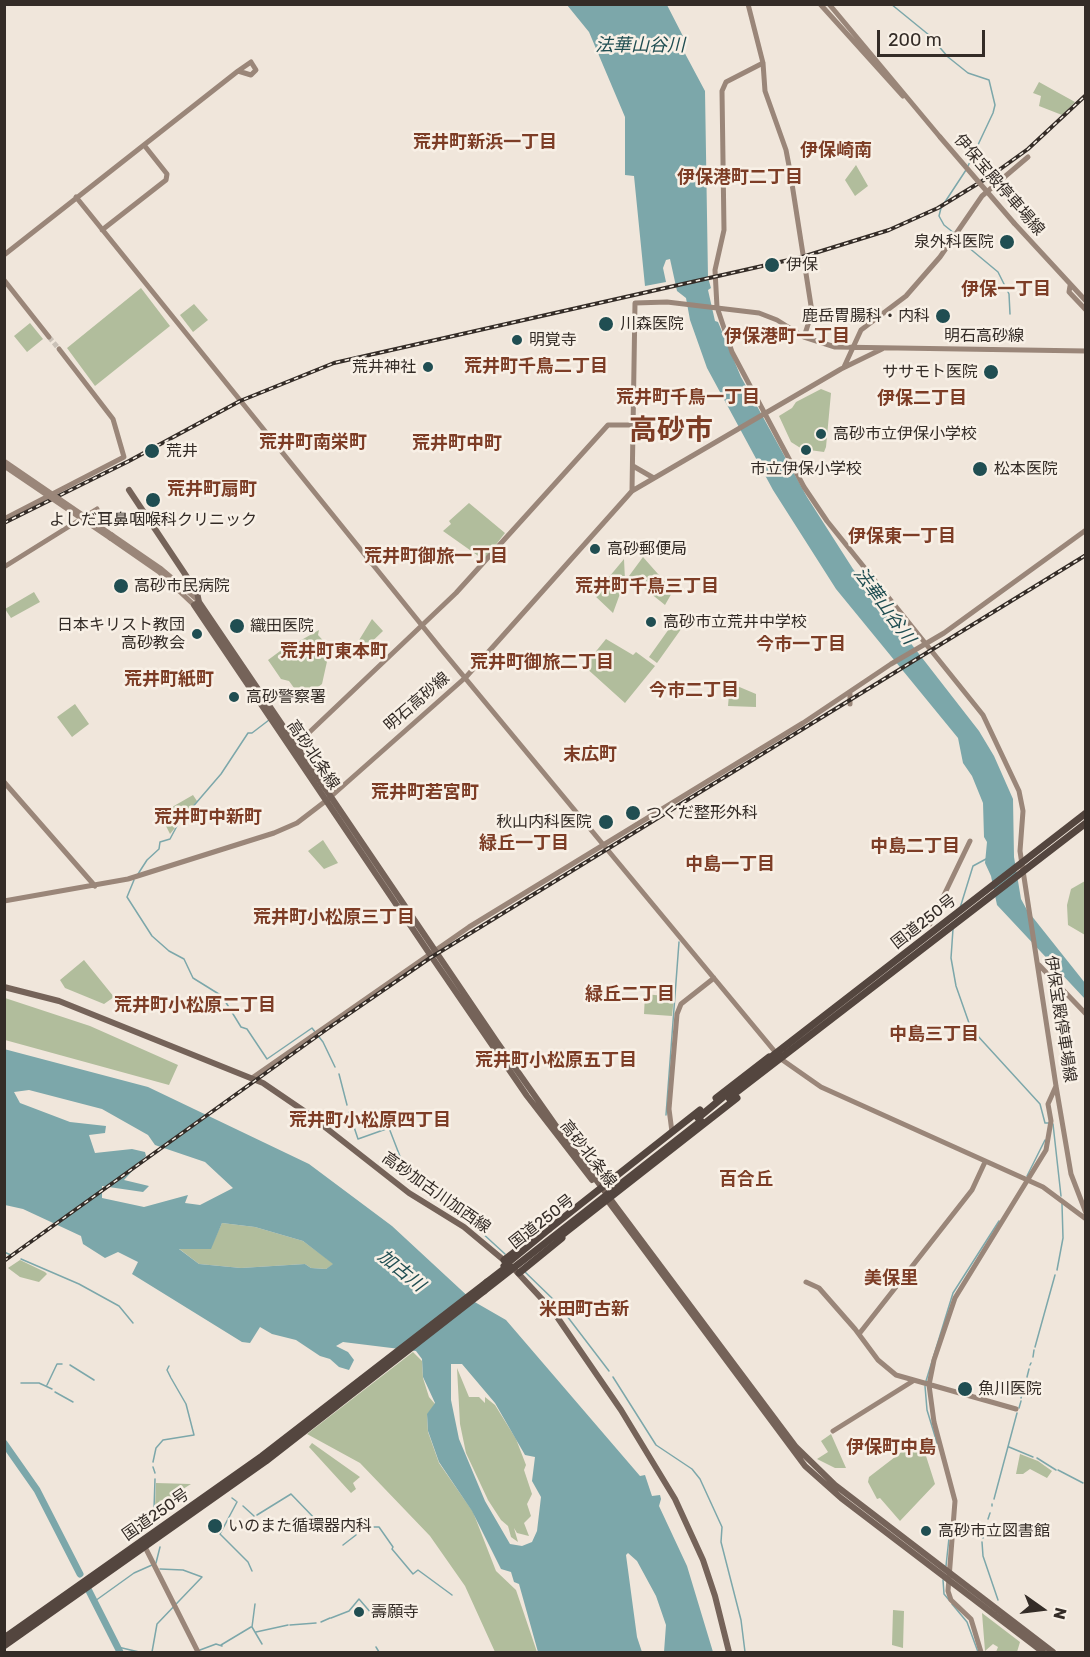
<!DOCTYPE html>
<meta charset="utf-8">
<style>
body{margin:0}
#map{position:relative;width:1090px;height:1657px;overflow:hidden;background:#f0e6db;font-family:Rubik,sans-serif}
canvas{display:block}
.frame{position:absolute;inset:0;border:6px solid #342c27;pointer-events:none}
.north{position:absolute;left:1012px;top:1579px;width:60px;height:60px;-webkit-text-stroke:4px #f8f0e6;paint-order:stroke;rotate:104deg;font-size:16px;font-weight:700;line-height:24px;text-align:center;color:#342c27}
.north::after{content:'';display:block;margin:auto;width:21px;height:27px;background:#342c27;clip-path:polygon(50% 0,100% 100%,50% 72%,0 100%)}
.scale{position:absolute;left:877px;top:30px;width:108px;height:27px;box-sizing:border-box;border:3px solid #342c27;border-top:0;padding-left:8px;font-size:18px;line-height:21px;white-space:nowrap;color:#342c27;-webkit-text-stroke:4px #f8f0e6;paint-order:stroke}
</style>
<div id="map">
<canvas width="1090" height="1657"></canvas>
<div class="frame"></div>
<div class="north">N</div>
<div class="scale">200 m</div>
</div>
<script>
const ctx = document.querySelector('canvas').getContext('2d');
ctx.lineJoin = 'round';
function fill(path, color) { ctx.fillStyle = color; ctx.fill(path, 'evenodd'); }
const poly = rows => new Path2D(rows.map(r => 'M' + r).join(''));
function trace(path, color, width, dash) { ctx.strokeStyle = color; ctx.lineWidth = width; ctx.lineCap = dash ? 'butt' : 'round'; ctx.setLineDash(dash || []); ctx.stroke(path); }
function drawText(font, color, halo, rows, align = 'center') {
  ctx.font = font + ' Rubik,"Noto Sans JP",sans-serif'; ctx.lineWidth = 5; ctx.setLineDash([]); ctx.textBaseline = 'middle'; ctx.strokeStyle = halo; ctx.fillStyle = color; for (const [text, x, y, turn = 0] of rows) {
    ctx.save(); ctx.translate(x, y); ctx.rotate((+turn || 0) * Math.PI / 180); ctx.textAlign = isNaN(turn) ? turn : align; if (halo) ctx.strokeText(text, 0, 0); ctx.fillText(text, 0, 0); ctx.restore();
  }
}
fill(poly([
 [1039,82,1075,102,1062,115,1039,106,1041,96,1033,93],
 [856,165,868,186,855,196,845,180],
 [141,288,170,326,95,386,67,348],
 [194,304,208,320,193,332,180,315],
 [30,323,43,339,27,352,14,336],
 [821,389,831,393,826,447,824,452,802,449,791,442,779,416,792,408,796,402],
 [469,503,505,533,484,560,443,531,451,524,449,521],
 [643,557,673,591,665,605,629,576],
 [624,559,625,580,613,613,594,595],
 [34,592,40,602,11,618,5,609],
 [372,619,383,631,359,654,356,653,349,645,356,645],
 [676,619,684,625,657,663,649,657],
 [319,630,318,635,330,648,322,684,302,699,289,681,281,679,268,660,291,643,296,643],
 [606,639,633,655,636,652,655,666,625,703,584,666],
 [730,683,756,694,756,707,728,706],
 [75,704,89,724,72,737,57,717],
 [193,795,197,801,170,834,160,814],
 [323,840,338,863,324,869,308,851],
 [1085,881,1085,935,1068,925,1067,905,1071,889],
 [84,960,114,997,104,1004,65,988,60,980],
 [645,994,674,997,672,1016,644,1014],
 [5,998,90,1026,178,1065,169,1085,5,1040],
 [222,1223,255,1227,303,1241,334,1264,326,1269,311,1268,305,1264,241,1268,199,1264,178,1248,210,1249],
 [20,1260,45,1272,47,1274,39,1282,20,1277,8,1268],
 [413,1352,422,1361,423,1378,429,1397,435,1404,427,1415,428,1432,439,1463,473,1512,496,1571,516,1590,537,1652,495,1652,465,1586,430,1536,360,1463,307,1434],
 [457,1368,469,1397,479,1397,485,1403,485,1397,495,1405,516,1439,526,1465,524,1470,532,1494,527,1504,531,1516,524,1523,529,1536,517,1533,514,1528,518,1542,511,1537,508,1526,501,1520,488,1500,466,1453,460,1424],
 [831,1434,846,1468,835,1468,817,1459,828,1452,821,1441],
 [921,1437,932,1451,926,1456,935,1484,900,1521,880,1498,877,1499,868,1482,869,1477],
 [312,1443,360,1477,353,1483,356,1489,351,1493,309,1447],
 [1020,1454,1038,1461,1052,1471,1047,1478,1030,1469,1023,1474,1016,1474],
 [156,1483,191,1484,183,1489,183,1493,159,1501,166,1503,170,1510,160,1518,155,1508],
 [893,1610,904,1611,903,1648,892,1645],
 [982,1613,1020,1642,1017,1652,996,1652,998,1647,993,1644,985,1651]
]), '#b1bd9c');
fill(poly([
 [567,5,667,5,686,42,681,46,705,91,708,278,711,288,708,290,715,321,718,322,741,377,807,497,853,569,979,731,994,756,1013,799,1014,857,1021,899,1027,910,1085,983,1085,999,997,905,991,876,985,863,987,842,984,837,983,803,972,776,963,763,958,738,836,589,773,490,707,368,690,320,686,298,677,291,670,259,666,260,663,268,666,282,645,286,634,176,625,175,625,117,589,32],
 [4,1049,148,1087,309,1164,392,1226,473,1301,506,1320,640,1476,645,1475,652,1496,660,1495,661,1499,659,1506,687,1566,713,1652,664,1652,666,1625,656,1596,637,1561,628,1553,626,1555,637,1637,642,1652,538,1652,519,1584,514,1582,511,1572,501,1569,472,1511,439,1462,428,1431,427,1414,435,1403,423,1377,422,1359,416,1351,343,1342,336,1346,348,1352,354,1360,349,1370,339,1367,330,1359,320,1356,296,1340,272,1334,260,1327,250,1343,242,1342,132,1274,138,1262,118,1252,105,1258,83,1244,81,1236,23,1209,5,1205],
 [29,1090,102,1109,148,1135,155,1145,205,1162,233,1188,200,1205,185,1203,188,1195,144,1207,102,1198,102,1186,143,1192,149,1186,124,1180,146,1156,145,1152,132,1149,95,1153,89,1135,105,1133,106,1126,70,1122,20,1103,14,1092],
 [222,1223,255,1227,303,1241,333,1264,326,1269,311,1268,305,1264,241,1268,199,1264,179,1249,211,1249],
 [451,1364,462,1364,495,1403,525,1455,535,1457,532,1481,541,1497,537,1531,532,1542,522,1546,510,1544,485,1501,459,1439,451,1400]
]), '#7ca7aa');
trace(poly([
 [891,4,929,35,948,57,968,73,989,80,995,105,993,113,968,166],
 [954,233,944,225,939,216,941,208,966,170],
 [956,237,998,272,1009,294,1010,314],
 [138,874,147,860,159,849,160,842,170,839,178,824,221,774,248,733,252,733,269,720],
 [134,880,127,897,152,936,169,951,184,959,193,978,222,996,241,1027,247,1029,267,1059,312,1028,323,1042,335,1067],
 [960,908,973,866,986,859],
 [953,929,951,958,956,986,969,1023,976,1034,1040,1104,1045,1123,1049,1123],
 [339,1074,347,1105],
 [349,1112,358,1139,389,1128,401,1159,398,1169,468,1220,505,1254],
 [666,1115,679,942],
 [1053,1124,1061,1196],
 [1027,1176,1045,1140],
 [4,1252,11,1255],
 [21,1259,79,1284,119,1306,133,1323],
 [1057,1270,1063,1238,1062,1204],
 [524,1271,557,1303,609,1371],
 [1035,1347,1055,1275],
 [1033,1357,1034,1350],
 [70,1365,94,1380],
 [1030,1365,1031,1363],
 [613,1377,656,1445,692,1469,700,1479,722,1527,721,1542,741,1620,745,1652],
 [1027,1377,1029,1369],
 [926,1381,953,1293,999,1221],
 [21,1383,39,1383,52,1389],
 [47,1385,57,1364,62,1364],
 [925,1386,927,1410,938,1446],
 [55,1392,73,1402],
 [1023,1392,1026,1380],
 [1021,1398,1022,1394],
 [1019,1408,1021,1401],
 [1009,1447,1033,1457],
 [1037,1458,1056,1470],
 [153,1462,156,1448,163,1440,194,1435,186,1404,171,1378,167,1370,169,1366],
 [153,1467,155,1473],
 [1058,1470,1083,1483],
 [155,1479,154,1509,160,1518],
 [232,1498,236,1501],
 [994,1499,1017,1413],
 [237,1502,220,1534,248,1562,252,1571],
 [243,1506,254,1516],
 [992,1506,992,1504],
 [257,1515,291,1494,319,1523],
 [988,1519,990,1513],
 [323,1527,325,1530],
 [360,1527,379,1527,393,1547,392,1549,413,1574,418,1570,452,1595],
 [983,1538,987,1524],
 [982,1542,983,1556,998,1600],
 [343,1545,356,1535],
 [156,1563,160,1547],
 [946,1566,949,1538],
 [943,1580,944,1594,949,1600],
 [95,1601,134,1573,152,1565],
 [255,1604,252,1627,262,1644],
 [952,1604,967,1622,978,1652],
 [331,1618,349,1611,359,1599,372,1614],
 [321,1622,330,1618],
 [290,1625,316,1623],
 [256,1632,288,1625],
 [221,1645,251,1627],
 [118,1647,139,1652],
 [376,1647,379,1652],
 [200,1650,216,1644,222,1646],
 [152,1652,157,1624,202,1577,183,1570,160,1569],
 [190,1652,193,1652]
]), '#7ca7aa', 1.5);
trace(poly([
 [4,1443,37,1490,80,1574],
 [86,1585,120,1652]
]), '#7ca7aa', 7);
trace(poly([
 [49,337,59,349]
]), '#cac1b7', 5, [5, 2.5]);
trace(poly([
 [748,4,763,63,765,91,786,150,790,171,812,312,804,337],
 [820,4,903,96],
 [829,4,940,137],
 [763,63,726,82,722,91,724,230,715,270,717,307,732,352,804,487,827,521,983,715,1019,791,1023,811,1020,851,1056,1086,1071,1174,1086,1213],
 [76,197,441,649,781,1059,821,1087,1043,1187,1086,1219],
 [1014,223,1086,301],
 [102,230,166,180,167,174,144,145],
 [4,255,238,71,251,62,256,70,251,75,238,71],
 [4,280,49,337],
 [1070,286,1069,292,1086,310],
 [844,367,861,330,906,296,940,257,982,196,1028,157],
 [633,466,652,477],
 [632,491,635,303,667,302,759,313,777,320,804,337,835,347,1086,351],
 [4,519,124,457,113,419,59,349],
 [112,535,160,568,199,601],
 [110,538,159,572,194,605],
 [4,567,97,509],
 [850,704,850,694],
 [297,744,456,593,608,425,633,425],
 [4,782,95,886],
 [4,901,128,879,274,833,297,823,327,800,466,677,632,491,841,369,882,349],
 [930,924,970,841],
 [1039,965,1086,1014],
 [252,1078,469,927,803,723,891,664,944,633,1086,530],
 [672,1132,669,1109,677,1014,681,1004,714,978],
 [806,1282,819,1288,855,1329,878,1360,896,1375,1016,1409],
 [859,1334,972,1190,985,1162],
 [833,1431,913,1381],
 [144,1545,198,1652],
 [981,1652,971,1619,951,1600,948,1591,955,1501,934,1422,929,1385,934,1360,955,1298,1046,1150,1051,1121,1048,1104,1056,1086]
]), '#9a8679', 5);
trace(poly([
 [129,490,197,592,199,602,497,1042,561,1133,796,1447,835,1485,1053,1652],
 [199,602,194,605,429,953,527,1096,592,1180],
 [4,987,59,1001,263,1083,307,1113,409,1193,464,1227,506,1262],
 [605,1197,805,1466,841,1498,1043,1652],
 [516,1271,553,1311,621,1410,675,1499,703,1560,715,1596,729,1652]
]), '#756359', 6);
trace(poly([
 [716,1098,769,1057],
 [729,1098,1086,823],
 [698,1118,776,1053,1086,813],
 [549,1229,700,1110],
 [557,1239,737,1098],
 [504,1260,547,1227],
 [519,1273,562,1238],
 [4,1638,262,1456,487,1282],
 [4,1646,266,1461,484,1291]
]), '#54463f', 7);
const rail = poly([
 [4,523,129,461,240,401,334,363,802,257,889,230,938,208,992,175,1028,149,1086,95],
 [4,1261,327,1029,430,958,1086,555]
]);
trace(rail, '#342c27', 4);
trace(rail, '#f8f0e6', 1.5, [4.5]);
trace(poly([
 [940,137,1014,223],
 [4,461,112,535],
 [4,466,110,538]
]), '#9a8679', 5);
trace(poly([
 [504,1266,549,1229],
 [487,1282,509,1265],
 [484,1291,701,1121]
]), '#54463f', 7);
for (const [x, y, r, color] of [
 [1007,242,8,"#204e52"],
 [772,265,8,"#204e52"],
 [943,316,8,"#204e52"],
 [606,324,8,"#204e52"],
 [517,340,6,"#204e52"],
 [428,367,6,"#204e52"],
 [991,372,8,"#204e52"],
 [821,434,6,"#204e52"],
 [806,450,6,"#204e52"],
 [152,451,8,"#204e52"],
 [980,469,8,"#204e52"],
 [153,500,8,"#204e52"],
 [595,549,6,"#204e52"],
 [121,586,8,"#204e52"],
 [651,622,6,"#204e52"],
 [237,626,8,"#204e52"],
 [197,634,6,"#204e52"],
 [234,697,6,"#204e52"],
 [633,813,8,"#204e52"],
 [606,822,8,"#204e52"],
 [965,1389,8,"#204e52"],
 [215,1526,8,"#204e52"],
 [926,1531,6,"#204e52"],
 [359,1612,6,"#204e52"]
]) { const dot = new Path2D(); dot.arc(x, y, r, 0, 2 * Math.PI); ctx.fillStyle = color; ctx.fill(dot); trace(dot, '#f8f0e6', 2); }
drawText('16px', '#342c27', '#f8f0e6', [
 ["伊保宝殿停車場線",999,185,49],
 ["明石高砂線",984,336],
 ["明石高砂線",417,702,-41],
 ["高砂北条線",313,755,56],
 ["国道250号",924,922,-38],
 ["伊保宝殿停車場線",1060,1019,81],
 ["高砂北条線",588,1154,52],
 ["高砂加古川加西線",436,1193,35],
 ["国道250号",542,1222,-38],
 ["国道250号",156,1515,-35]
]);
drawText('16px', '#342c27', '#f8f0e6', [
 ["泉外科医院",994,242,"right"],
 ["伊保",786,265],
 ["鹿岳胃腸科・内科",930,316,"right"],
 ["川森医院",620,324],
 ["明覚寺",529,340],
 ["荒井神社",416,367,"right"],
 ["ササモト医院",978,372,"right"],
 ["高砂市立伊保小学校",833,434],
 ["荒井",166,451],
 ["市立伊保小学校",806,469,"center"],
 ["松本医院",994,469],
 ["よしだ耳鼻咽喉科クリニック",153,520,"center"],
 ["高砂郵便局",607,549],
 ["高砂市民病院",134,586],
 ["高砂市立荒井中学校",663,622],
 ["日本キリスト教団",185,625,"right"],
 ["高砂教会",185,643,"right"],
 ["織田医院",250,626],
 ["高砂警察署",246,697],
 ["つくだ整形外科",646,813],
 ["秋山内科医院",592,822,"right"],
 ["魚川医院",978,1389],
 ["いのまた循環器内科",228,1526],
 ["高砂市立図書館",938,1531],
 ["壽願寺",371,1612]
], 'left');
drawText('italic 18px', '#204e52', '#f8f0e6', [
 ["法華山谷川",640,46],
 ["法華山谷川",884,606,54],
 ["加古川",401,1271,39]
]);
drawText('bold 18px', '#7d3d26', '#f8f0e6', [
 ["荒井町新浜一丁目",485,143],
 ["伊保崎南",836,151],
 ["伊保港町二丁目",740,178],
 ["伊保一丁目",1006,290],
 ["伊保港町一丁目",787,337],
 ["荒井町千鳥二丁目",536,367],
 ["荒井町千鳥一丁目",688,398],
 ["伊保二丁目",922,399],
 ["荒井町南栄町",313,443],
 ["荒井町中町",457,444],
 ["荒井町扇町",212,490],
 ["伊保東一丁目",902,537],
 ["荒井町御旅一丁目",436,557],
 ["荒井町千鳥三丁目",647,587],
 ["今市一丁目",801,645],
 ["荒井町東本町",334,652],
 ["荒井町御旅二丁目",542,663],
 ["荒井町紙町",169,680],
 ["今市二丁目",694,691],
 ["末広町",590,755],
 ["荒井町若宮町",425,793],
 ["荒井町中新町",208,818],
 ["緑丘一丁目",524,844],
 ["中島二丁目",915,847],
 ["中島一丁目",730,865],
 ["荒井町小松原三丁目",334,918],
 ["緑丘二丁目",630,995],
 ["荒井町小松原二丁目",195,1006],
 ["中島三丁目",934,1035],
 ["荒井町小松原五丁目",556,1061],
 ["荒井町小松原四丁目",370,1121],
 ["百合丘",746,1180],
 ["美保里",891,1279],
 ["米田町古新",584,1310],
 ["伊保町中島",891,1448]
]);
drawText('bold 28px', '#7d3d26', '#f8f0e6', [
 ["高砂市",671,431]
]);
</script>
